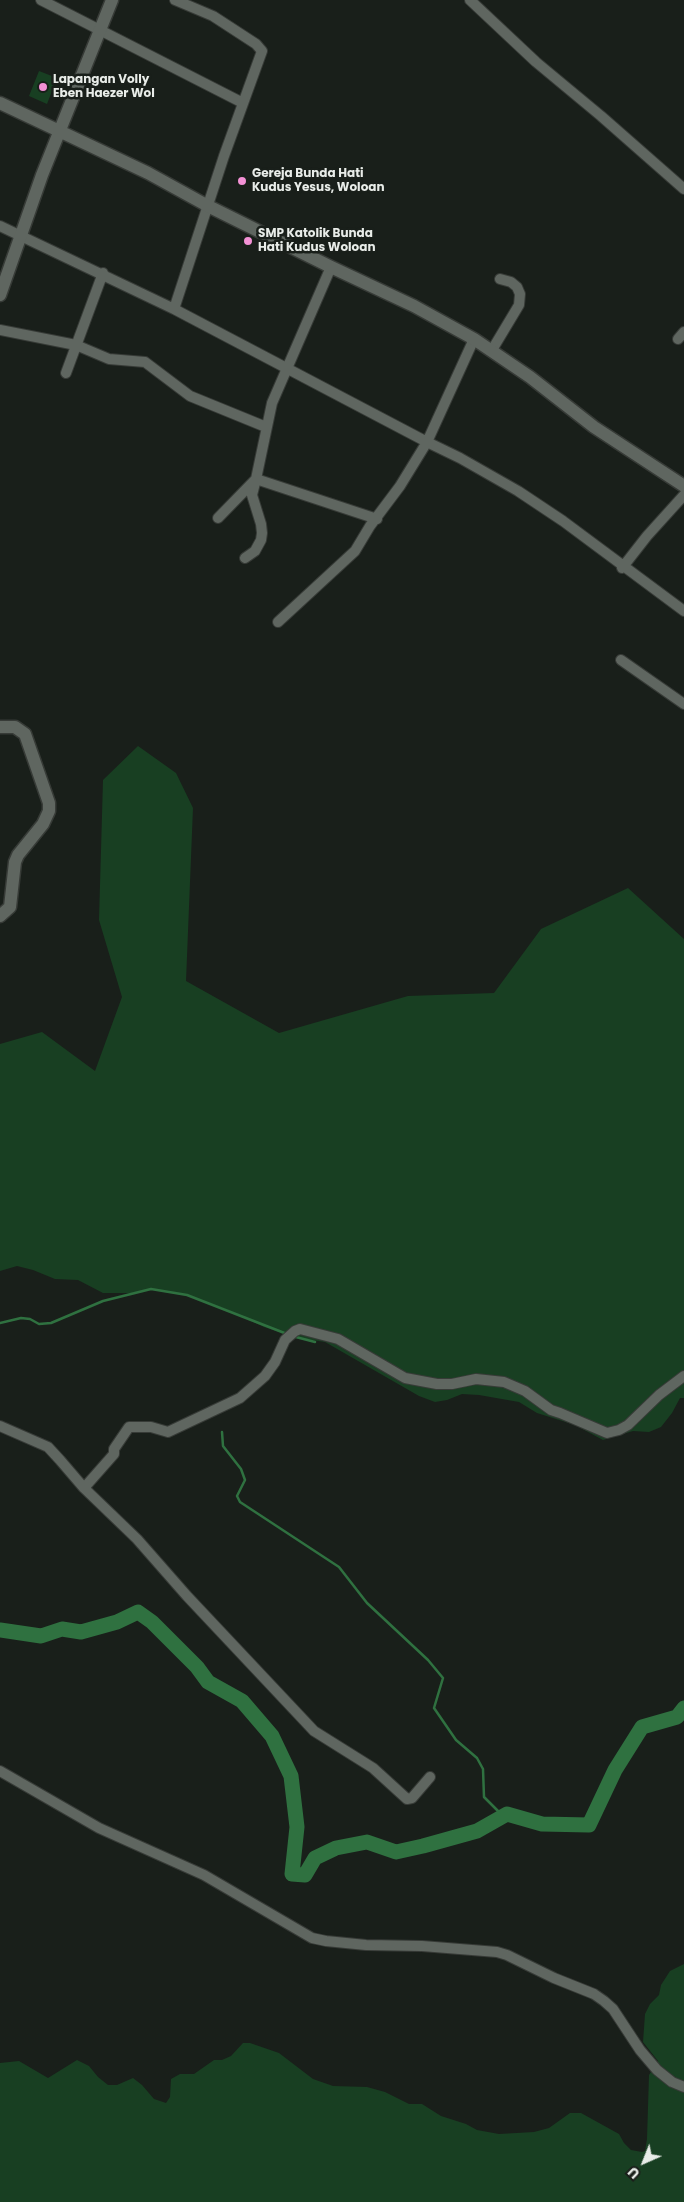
<!DOCTYPE html>
<style>
body{margin:0}
#map{position:relative;width:684px;height:2202px;overflow:hidden;background:#191f1a;font-family:Poppins,sans-serif}
canvas{display:block}
.north{position:absolute;left:619px;top:2137px;width:50px;height:50px;-webkit-text-stroke:4px #191f1a;paint-order:stroke;rotate:224deg;font-size:14px;font-weight:700;line-height:20px;text-align:center;color:#e8ece8}
.north::after{content:'';display:block;margin:auto;width:18px;height:22px;background:#e8ece8;clip-path:polygon(50% 0,100% 100%,50% 72%,0 100%)}
</style>
<div id="map">
<canvas width="684" height="2202"></canvas>
<div class="north">U</div>
</div>
<script>
const ctx = document.querySelector('canvas').getContext('2d');
ctx.lineJoin = 'round';
function fill(path, color) { ctx.fillStyle = color; ctx.fill(path, 'evenodd'); }
const poly = rows => new Path2D(rows.map(r => 'M' + r).join(''));
function trace(path, color, width, dash) { ctx.strokeStyle = color; ctx.lineWidth = width; ctx.lineCap = dash ? 'butt' : 'round'; ctx.setLineDash(dash || []); ctx.stroke(path); }
function drawText(font, color, halo, rows, align = 'center') {
  ctx.font = font + ' Poppins,sans-serif'; ctx.lineWidth = 5; ctx.setLineDash([]); ctx.textBaseline = 'middle'; ctx.strokeStyle = halo; ctx.fillStyle = color; for (const [text, x, y, turn = 0] of rows) {
    ctx.save(); ctx.translate(x, y); ctx.rotate((+turn || 0) * Math.PI / 180); ctx.textAlign = isNaN(turn) ? turn : align; if (halo) ctx.strokeText(text, 0, 0); ctx.fillText(text, 0, 0); ctx.restore();
  }
}
fill(poly([
 [39,71,57,78,47,104,29,96],
 [138,746,176,773,193,808,186,981,279,1033,408,996,494,993,541,929,628,888,684,939,684,1398,680,1398,672,1413,661,1427,649,1432,633,1431,603,1440,575,1425,537,1413,519,1402,479,1395,462,1394,447,1400,435,1402,419,1396,325,1342,298,1338,264,1327,228,1310,187,1295,151,1289,132,1293,103,1293,78,1280,55,1279,33,1270,17,1266,0,1271,0,1044,42,1032,95,1071,122,997,99,920,103,780],
 [684,1964,684,2202,0,2202,0,2063,19,2061,48,2078,77,2060,89,2066,98,2077,108,2085,117,2085,133,2078,142,2085,154,2099,166,2103,170,2097,171,2079,180,2074,194,2074,214,2060,222,2060,231,2056,243,2043,250,2043,279,2053,313,2079,333,2086,367,2087,385,2092,409,2104,422,2104,441,2116,466,2124,477,2130,499,2134,534,2132,549,2128,570,2113,581,2113,619,2134,624,2143,631,2150,642,2152,645,2151,647,2139,649,2075,658,2061,643,2042,645,2014,650,2004,659,1995,661,1985,670,1971]
]), '#183f22');
trace(poly([
 [0,1323,21,1318,30,1319,39,1324,51,1323,103,1301,151,1289,187,1295,287,1334],
 [292,1336,315,1342],
 [222,1432,223,1446,241,1469,245,1480,237,1496,240,1502,339,1567,367,1603,428,1660,443,1678,434,1708,456,1740,477,1758,483,1769,484,1797,503,1816]
]), '#2f7140', 2.5);
trace(poly([
 [0,1630,41,1636,62,1629,81,1632,117,1622,138,1612,152,1622,197,1667,208,1682,242,1701,272,1736,291,1776,297,1827,292,1874,305,1875,315,1858,336,1848,367,1842,396,1852,423,1846,477,1831,507,1814,542,1824,589,1825,615,1770,642,1727,677,1717,684,1708]
]), '#2f7140', 15);
const street = poly([
 [41,0,243,103],
 [470,0,536,62,601,116,684,189],
 [0,226,174,309,427,442,460,458,518,491,563,521,684,611],
 [174,309,224,156,262,51,256,44,213,16,175,0],
 [0,330,76,345,109,359,145,362,190,396,266,427],
 [678,339,684,332],
 [492,350,519,305,520,294,517,287,511,282,500,279],
 [66,373,103,273],
 [218,518,256,479,272,403,331,267],
 [245,558,255,551,261,540,262,533,261,524,252,495,256,479,377,519],
 [622,568,647,536,684,495],
 [278,622,355,551,370,526,400,486,427,442,474,339],
 [621,660,684,704],
 [0,1426,48,1447,60,1460,84,1488,137,1539,187,1596,314,1731,373,1768,407,1799,412,1798,430,1777],
 [84,1488,114,1454,114,1449,129,1427,151,1427,168,1432,240,1398,265,1376,275,1362,285,1340,295,1331,300,1329,338,1339,405,1378,437,1384,452,1384,476,1379,504,1382,525,1391,551,1410,560,1413,607,1433,619,1430,628,1425,659,1395,684,1376],
 [0,1771,99,1828,204,1875,312,1938,326,1941,366,1945,422,1946,497,1952,507,1955,554,1978,594,1994,604,2001,613,2009,640,2050,657,2070,672,2082,684,2087]
]);
const secondary = poly([
 [0,103,148,173,208,206,331,267,414,306,474,339,530,377,594,427,684,486],
 [0,295,42,175,112,0],
 [0,727,15,727,25,734,49,803,49,811,43,824,18,855,15,862,10,907,0,916]
]);
trace(street, '#373b37', 12);
trace(secondary, '#373b37', 15);
trace(street, '#5f6660', 10);
trace(secondary, '#5f6660', 12);
for (const [x, y, r, color] of [
 [43,87,5,"#f391d5"],
 [242,181,5,"#f391d5"],
 [248,241,5,"#f391d5"]
]) { const dot = new Path2D(); dot.arc(x, y, r, 0, 2 * Math.PI); ctx.fillStyle = color; ctx.fill(dot); trace(dot, '#191f1a', 2); }
drawText('bold 12px', '#e8ece8', '#191f1a', [
 ["Lapangan Volly",53,80],
 ["Eben Haezer Wol",53,94],
 ["Gereja Bunda Hati",252,174],
 ["Kudus Yesus, Woloan",252,188],
 ["SMP Katolik Bunda",258,234],
 ["Hati Kudus Woloan",258,248]
], 'left');
</script>
